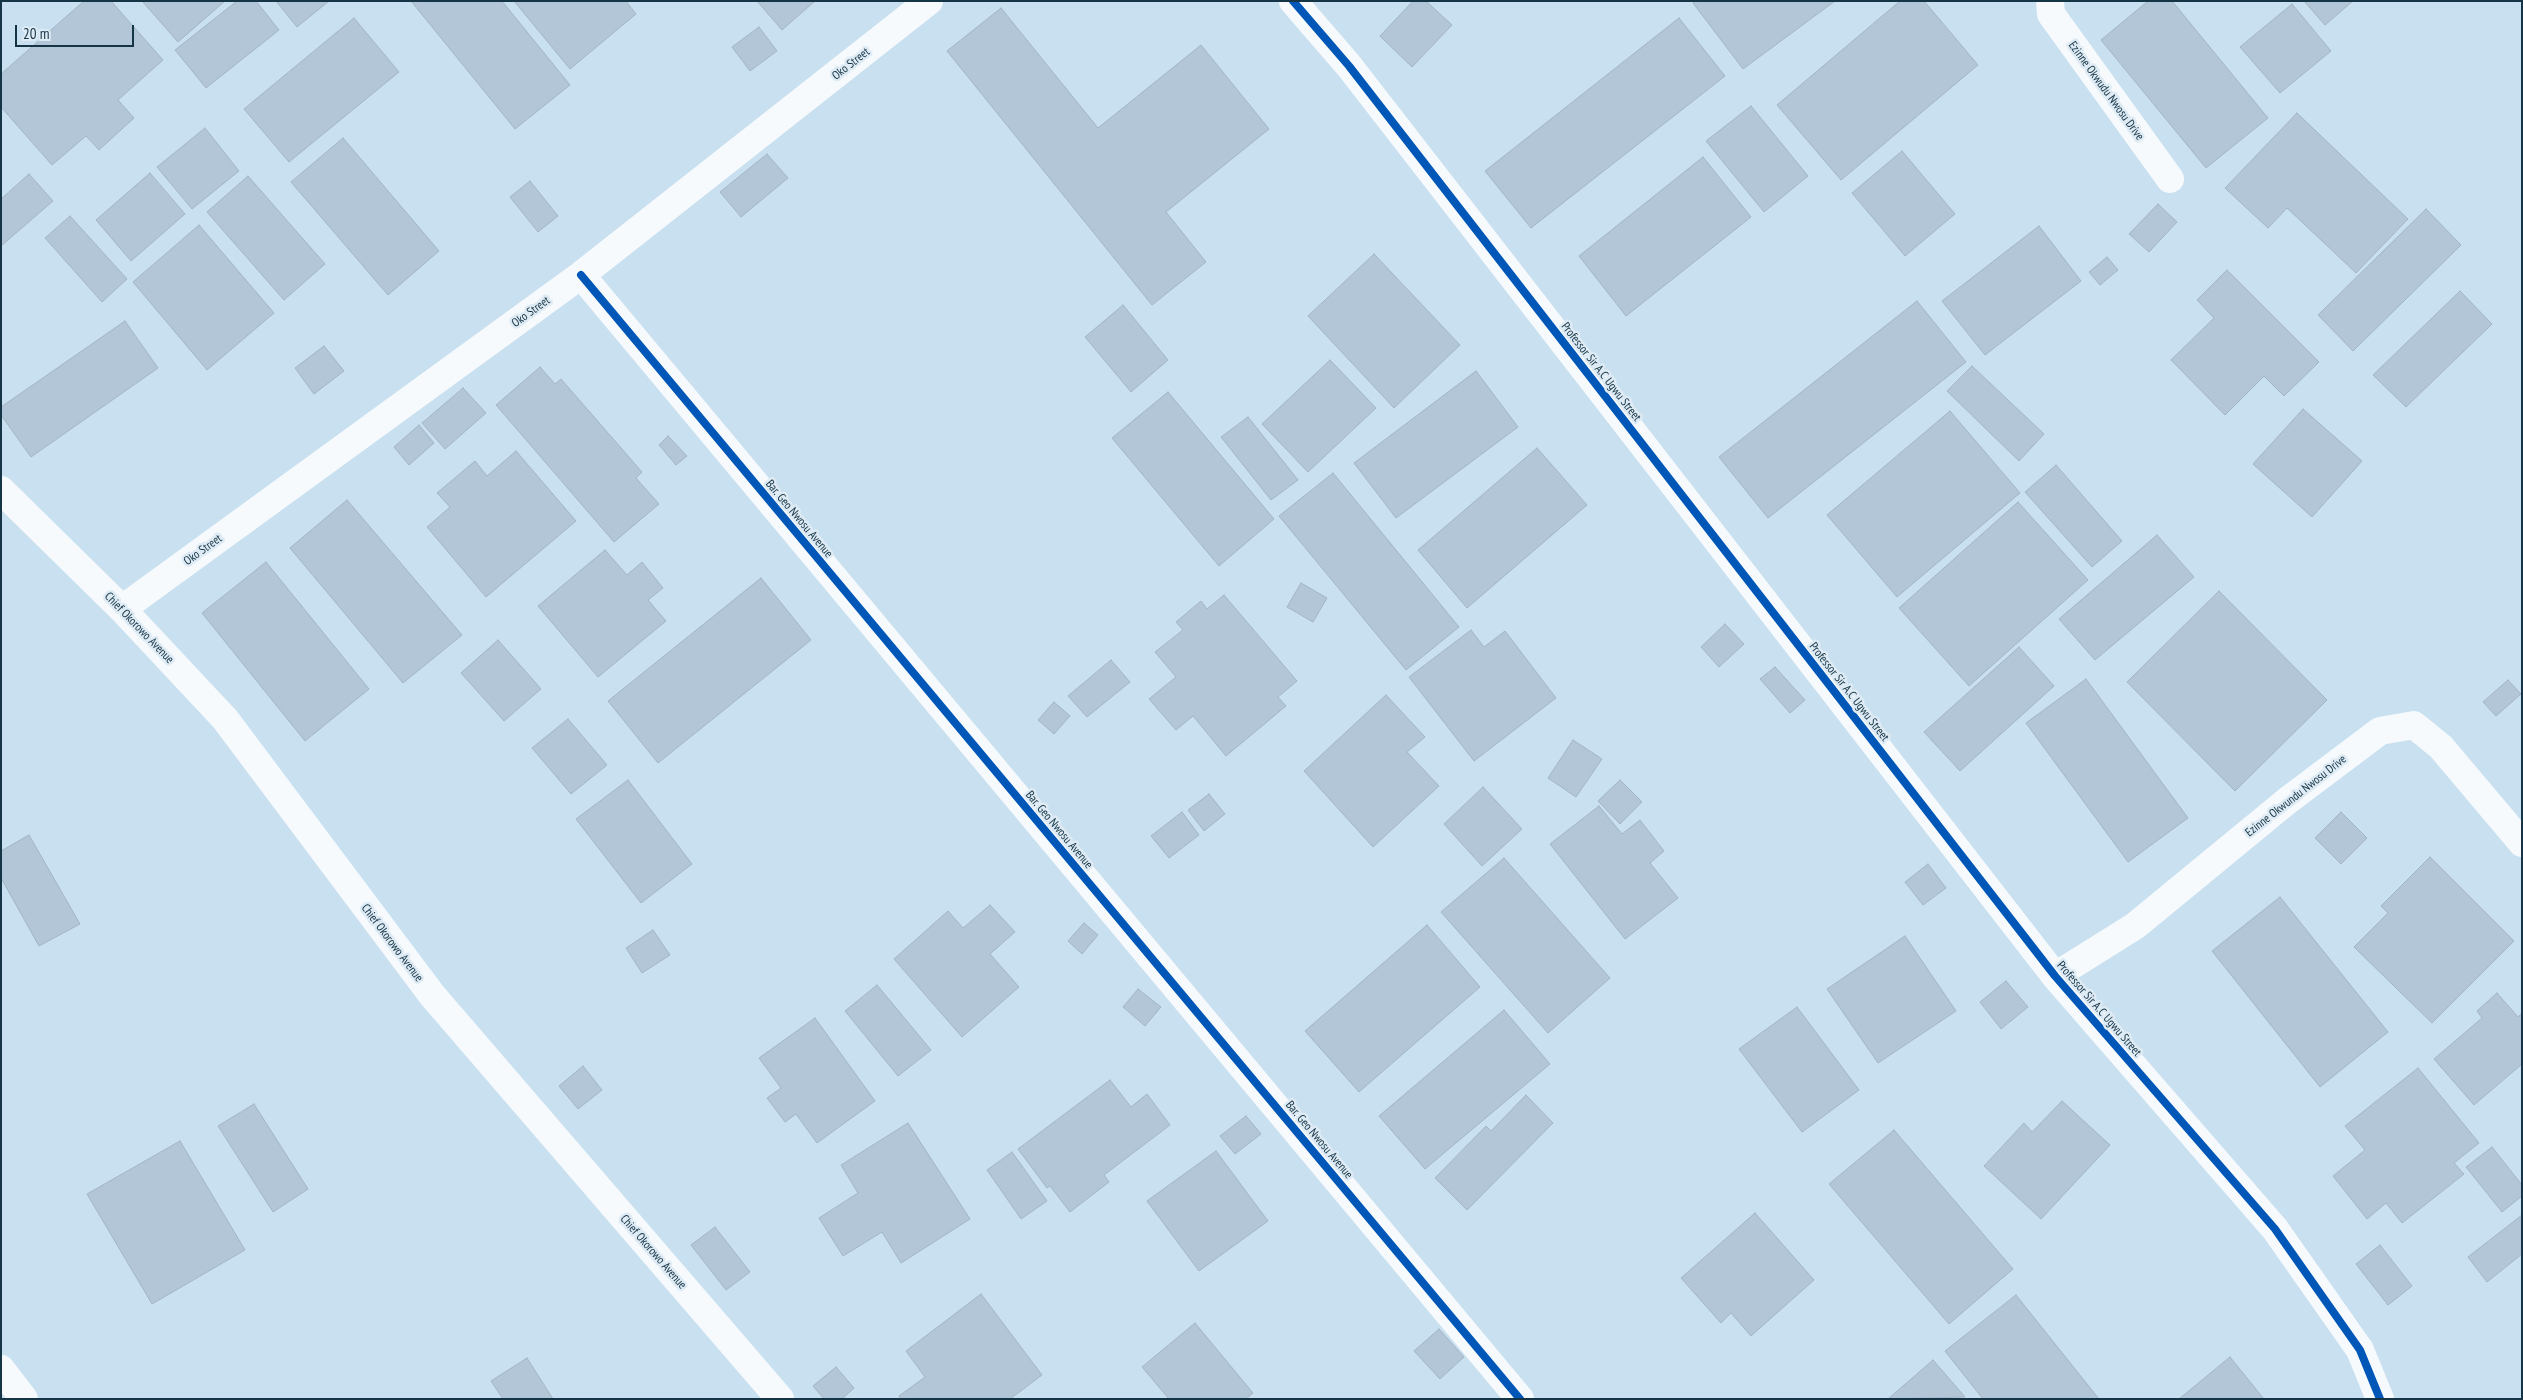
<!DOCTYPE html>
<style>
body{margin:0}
#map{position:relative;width:2523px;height:1400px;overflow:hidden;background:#c8e0ef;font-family:"PT Sans Narrow",sans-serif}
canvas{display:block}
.frame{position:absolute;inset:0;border:2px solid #153445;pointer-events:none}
.scale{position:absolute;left:15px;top:25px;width:119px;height:22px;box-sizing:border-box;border:2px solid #153445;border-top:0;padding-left:6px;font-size:15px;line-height:18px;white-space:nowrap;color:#153445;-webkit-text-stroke:4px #deebf4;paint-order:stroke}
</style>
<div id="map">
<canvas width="2523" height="1400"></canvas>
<div class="frame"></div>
<div class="scale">20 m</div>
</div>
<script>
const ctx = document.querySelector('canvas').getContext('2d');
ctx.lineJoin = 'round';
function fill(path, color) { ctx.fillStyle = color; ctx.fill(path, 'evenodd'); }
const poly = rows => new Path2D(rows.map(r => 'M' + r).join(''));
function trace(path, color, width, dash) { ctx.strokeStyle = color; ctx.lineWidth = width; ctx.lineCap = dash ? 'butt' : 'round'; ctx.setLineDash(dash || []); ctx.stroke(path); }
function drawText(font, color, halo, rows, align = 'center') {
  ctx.font = font + ' "PT Sans Narrow",sans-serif'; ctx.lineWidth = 5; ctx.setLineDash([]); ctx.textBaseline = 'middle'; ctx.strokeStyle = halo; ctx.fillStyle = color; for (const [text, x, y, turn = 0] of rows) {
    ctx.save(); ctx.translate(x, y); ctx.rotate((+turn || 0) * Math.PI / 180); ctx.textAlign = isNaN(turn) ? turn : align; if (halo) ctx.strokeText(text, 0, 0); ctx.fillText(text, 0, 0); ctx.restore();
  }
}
const building = poly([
 [84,1,111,1,163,60,118,100,134,118,99,150,86,136,52,165,1,107,1,74,84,1],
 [142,1,225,1,178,42,142,1],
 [237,1,256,1,279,30,206,88,175,50,237,1],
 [276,1,329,1,297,27,276,1],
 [411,1,502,1,570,85,515,129,411,1],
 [514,1,626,1,636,14,570,69,514,1],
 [757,1,815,1,782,30,757,1],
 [1413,1,1426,1,1452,25,1412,67,1380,36,1413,1],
 [1696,1,1835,1,1743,69,1693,3,1696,1],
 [1900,1,1924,1,1978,65,1841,180,1777,105,1900,1],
 [2148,1,2172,1,2268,118,2206,168,2101,40,2148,1],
 [2304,1,2353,1,2325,25,2304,1],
 [2292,4,2331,51,2280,93,2240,47,2292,4],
 [1001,8,1098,128,1201,45,1269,129,1166,212,1206,262,1152,305,947,51,1001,8],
 [354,18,399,72,289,162,244,109,354,18],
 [1679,18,1725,76,1531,228,1485,171,1679,18],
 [759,27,777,51,750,71,732,47,759,27],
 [1751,106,1808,176,1764,212,1706,141,1751,106],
 [2297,113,2408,219,2356,273,2287,208,2268,228,2225,188,2297,113],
 [205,128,239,171,192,209,157,167,205,128],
 [343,138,439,251,388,295,291,182,343,138],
 [1902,151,1955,214,1905,256,1852,193,1902,151],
 [767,154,788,178,741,217,720,192,767,154],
 [1703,157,1751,217,1626,316,1579,256,1703,157],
 [150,173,185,214,131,261,96,220,150,173],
 [29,174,53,201,1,246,1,199,29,174],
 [248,176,325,264,284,300,207,212,248,176],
 [530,181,558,216,538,232,510,197,530,181],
 [2158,204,2177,222,2149,252,2129,234,2158,204],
 [2426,209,2461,245,2353,351,2318,315,2426,209],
 [70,216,127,279,102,302,45,238,70,216],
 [199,225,274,313,207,370,133,282,199,225],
 [2039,226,2081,281,1985,355,1942,301,2039,226],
 [1374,254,1460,345,1394,408,1308,316,1374,254],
 [2107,257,2118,270,2100,285,2089,272,2107,257],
 [2227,270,2319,362,2284,396,2264,376,2225,415,2171,360,2214,318,2197,300,2227,270],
 [2460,291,2492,324,2406,407,2373,375,2460,291],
 [1917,301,1966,362,1768,518,1719,457,1917,301],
 [1123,305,1168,360,1131,392,1085,337,1123,305],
 [125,321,158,368,31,457,1,415,1,407,125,321],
 [324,346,344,371,314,394,295,368,324,346],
 [1330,360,1376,408,1308,472,1262,424,1330,360],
 [1972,366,2044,434,2019,461,1947,391,1972,366],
 [540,367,555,384,561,379,642,472,636,478,659,504,614,542,496,405,540,367],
 [1476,371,1518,427,1396,518,1354,463,1476,371],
 [463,388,486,413,445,449,422,423,463,388],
 [1168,392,1274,519,1219,566,1112,438,1168,392],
 [2303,409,2362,461,2312,517,2253,464,2303,409],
 [1950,411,2020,493,1897,597,1827,515,1950,411],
 [1248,417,1298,480,1271,500,1221,437,1248,417],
 [419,425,434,443,409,465,394,447,419,425],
 [668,436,687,456,676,465,659,445,668,436],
 [1537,448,1587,505,1467,608,1418,550,1537,448],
 [516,451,576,521,486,597,427,527,450,507,437,493,475,461,487,476,516,451],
 [2056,465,2122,541,2092,567,2025,492,2056,465],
 [1333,473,1459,627,1406,670,1279,516,1333,473],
 [347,500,462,635,403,683,290,548,347,500],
 [2018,502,2088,580,1969,686,1899,608,2018,502],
 [2157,535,2194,577,2095,660,2059,619,2157,535],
 [605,550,627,575,642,562,663,588,648,600,666,621,598,677,538,606,605,550],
 [266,562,369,689,305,741,202,613,266,562],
 [761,578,811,640,658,763,608,701,761,578],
 [1301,583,1327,598,1313,622,1287,607,1301,583],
 [2219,591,2327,700,2235,791,2127,682,2219,591],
 [1224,595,1297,681,1278,697,1286,706,1226,756,1193,716,1176,730,1149,699,1176,677,1155,652,1183,630,1176,622,1201,601,1207,609,1224,595],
 [1725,624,1744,644,1719,667,1701,647,1725,624],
 [1471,630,1484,647,1505,631,1556,698,1474,761,1409,677,1471,630],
 [498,640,541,689,504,721,461,673,498,640],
 [2019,647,2054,686,1960,771,1924,732,2019,647],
 [1111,660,1130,682,1087,717,1068,696,1111,660],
 [1775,667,1805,700,1790,713,1760,679,1775,667],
 [2086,679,2188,818,2128,862,2026,723,2086,679],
 [2508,680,2521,694,2496,716,2483,702,2508,680],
 [1386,695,1425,737,1407,752,1439,786,1373,847,1304,771,1386,695],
 [1054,702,1070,716,1054,734,1038,720,1054,702],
 [568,719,607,765,571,794,532,748,568,719],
 [1573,740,1602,759,1576,797,1548,778,1573,740],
 [628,780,692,864,641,903,576,819,628,780],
 [1620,780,1642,802,1620,824,1598,801,1620,780],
 [1483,787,1522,829,1482,866,1444,824,1483,787],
 [1209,794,1225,814,1204,831,1188,810,1209,794],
 [1599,806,1622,834,1640,820,1664,851,1650,863,1678,898,1625,939,1550,844,1599,806],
 [1182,812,1199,835,1169,858,1151,836,1182,812],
 [2341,812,2367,838,2341,864,2315,838,2341,812],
 [29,835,80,924,39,946,1,878,1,851,29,835],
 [2430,857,2514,941,2432,1023,2354,947,2388,913,2381,906,2430,857],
 [1504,858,1610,978,1548,1033,1441,912,1504,858],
 [1928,864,1946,888,1923,905,1905,882,1928,864],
 [2280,897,2388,1032,2320,1087,2212,951,2280,897],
 [990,905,1015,932,990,954,1019,987,962,1037,894,959,948,911,963,928,990,905],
 [1084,923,1098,935,1082,954,1068,941,1084,923],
 [1427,925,1480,987,1359,1092,1305,1031,1427,925],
 [653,930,670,955,642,973,626,948,653,930],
 [1905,936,1956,1011,1878,1063,1827,989,1905,936],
 [2006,981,2028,1007,2001,1029,1980,1002,2006,981],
 [877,985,931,1050,898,1076,845,1011,877,985],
 [1138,989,1161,1007,1145,1026,1123,1007,1138,989],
 [2497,993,2518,1017,2522,1013,2522,1064,2474,1105,2434,1059,2482,1018,2477,1011,2497,993],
 [1797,1007,1859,1090,1802,1132,1739,1049,1797,1007],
 [1504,1010,1550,1064,1425,1169,1379,1116,1504,1010],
 [815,1018,875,1101,817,1143,796,1114,785,1122,767,1098,781,1088,759,1058,815,1018],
 [583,1066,602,1090,578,1109,559,1086,583,1066],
 [2418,1068,2479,1143,2454,1163,2464,1174,2402,1223,2386,1203,2367,1219,2333,1176,2365,1150,2345,1126,2418,1068],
 [1110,1080,1131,1107,1147,1094,1170,1125,1104,1175,1109,1182,1070,1212,1050,1186,1047,1188,1018,1149,1110,1080],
 [1526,1095,1553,1123,1467,1210,1435,1178,1486,1126,1491,1131,1526,1095],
 [2062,1101,2110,1145,2041,1219,1984,1166,2024,1123,2032,1132,2062,1101],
 [254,1104,308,1189,273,1212,218,1126,254,1104],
 [1246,1116,1261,1134,1235,1154,1220,1136,1246,1116],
 [908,1123,970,1219,901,1263,882,1232,843,1256,819,1218,858,1193,841,1165,908,1123],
 [1894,1130,2013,1269,1949,1324,1829,1184,1894,1130],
 [180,1141,245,1250,152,1304,87,1194,180,1141],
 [2492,1147,2522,1185,2522,1196,2502,1212,2466,1167,2492,1147],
 [1216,1151,1268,1221,1199,1271,1147,1201,1216,1151],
 [1012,1152,1047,1201,1021,1219,987,1170,1012,1152],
 [1755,1213,1814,1280,1751,1336,1731,1313,1721,1323,1681,1278,1755,1213],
 [2522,1215,2522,1254,2487,1282,2468,1257,2522,1215],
 [715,1227,750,1272,726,1290,691,1245,715,1227],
 [2380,1245,2412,1286,2388,1305,2356,1264,2380,1245],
 [981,1294,1042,1375,1010,1399,901,1399,899,1396,925,1377,906,1351,981,1294],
 [2016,1295,2099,1399,1983,1399,1945,1351,2016,1295],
 [1195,1323,1253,1393,1246,1399,1169,1399,1142,1367,1195,1323],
 [1439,1329,1464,1357,1440,1379,1414,1351,1439,1329],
 [2230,1357,2264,1399,2179,1399,2230,1357],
 [527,1358,553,1399,503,1399,491,1381,527,1358],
 [1933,1360,1965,1397,1888,1399,1933,1360],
 [836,1367,854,1388,842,1399,824,1399,813,1386,836,1367]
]);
fill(building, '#b3c6d8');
trace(building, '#a2b4c5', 1);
trace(poly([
 [1293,1,1349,66,2055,976,2275,1229,2360,1350,2380,1399],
 [2050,1,2051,14,2170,179],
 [581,275,1520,1399],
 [1,490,122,609,225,719,432,995,780,1399],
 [122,609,581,275,929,1],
 [2055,976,2135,926,2287,801,2380,731,2414,725,2441,747,2522,843],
 [1,1369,24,1399]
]), '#f7fafd', 28);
trace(poly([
 [1293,1,1349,66,2055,976,2275,1229,2360,1350,2380,1399],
 [581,275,1520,1399]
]), '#0057b8', 8);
drawText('12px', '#153445', '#deebf4', [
 ["Oko Street",851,64,-38],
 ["Ezinne Okwudu Nwosu Drive",2106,91,54],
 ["Oko Street",531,312,-36],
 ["Professor Sir A.C Ugwu Street",1601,372,52],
 ["Bar. Geo Nwosu Avenue",799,519,50],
 ["Oko Street",203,550,-36],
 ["Chief Okorowo Avenue",139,628,46],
 ["Professor Sir A.C Ugwu Street",1849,692,52],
 ["Ezinne Okwundu Nwosu Drive",2296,796,-38],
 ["Bar. Geo Nwosu Avenue",1059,830,50],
 ["Chief Okorowo Avenue",392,943,53],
 ["Professor Sir A.C Ugwu Street",2099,1009,49],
 ["Bar. Geo Nwosu Avenue",1319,1140,50],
 ["Chief Okorowo Avenue",653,1252,49]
]);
</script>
